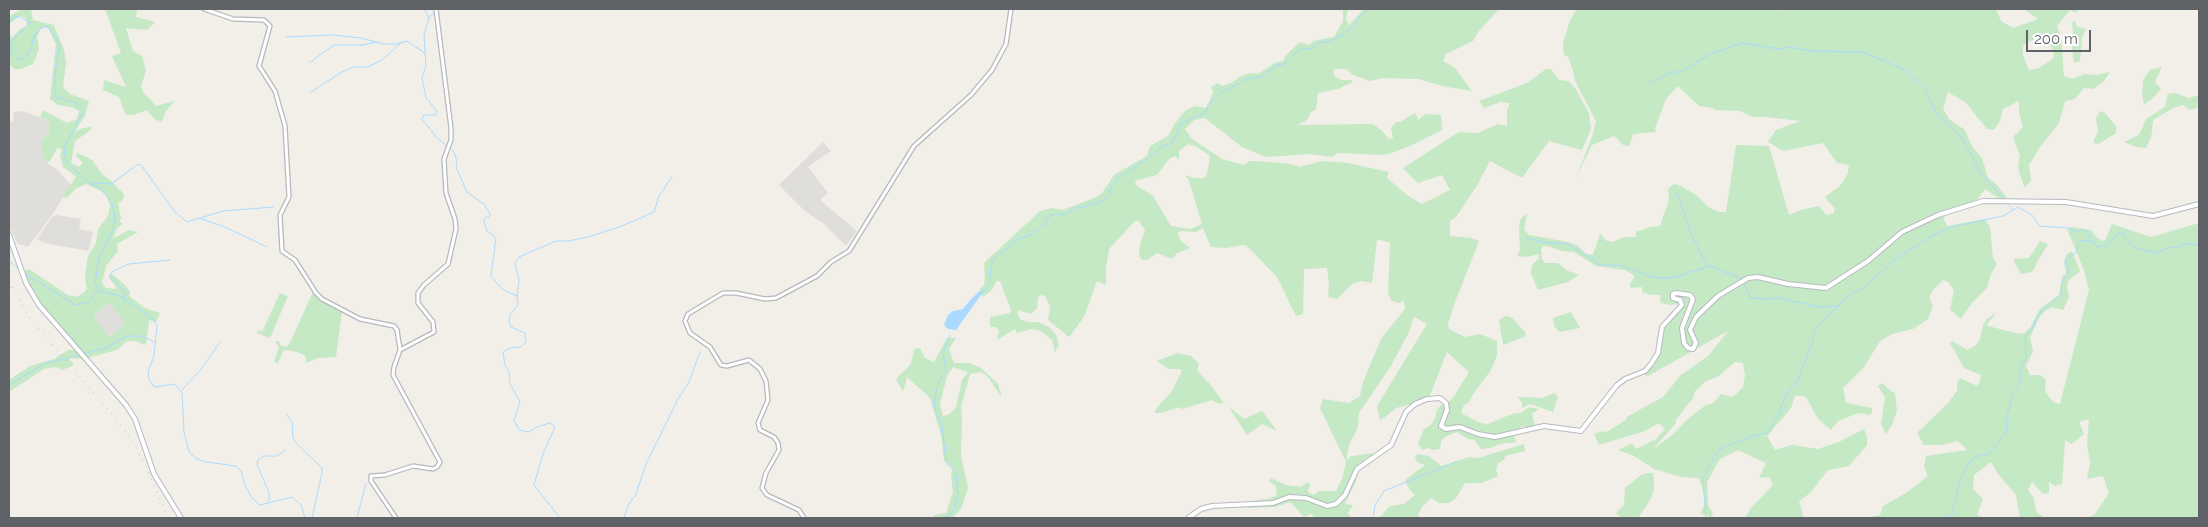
<!DOCTYPE html>
<style>
body{margin:0}
#map{position:relative;width:2208px;height:527px;overflow:hidden;background:#f1efe8;font-family:Raleway,sans-serif}
canvas{display:block}
.frame{position:absolute;inset:0;border:10px solid #5f6368;pointer-events:none}
.scale{position:absolute;left:2026px;top:30px;width:65px;height:22px;box-sizing:border-box;border:2px solid #5f6368;border-top:0;padding-left:6px;font-size:15px;line-height:18px;white-space:nowrap;color:#5f6368;-webkit-text-stroke:4px #fff;paint-order:stroke}
</style>
<div id="map">
<canvas width="2208" height="527"></canvas>
<div class="frame"></div>
<div class="scale">200 m</div>
</div>
<script>
const ctx = document.querySelector('canvas').getContext('2d');
ctx.lineJoin = 'round';
function fill(path, color) { ctx.fillStyle = color; ctx.fill(path, 'evenodd'); }
const poly = rows => new Path2D(rows.map(r => 'M' + r).join(''));
function trace(path, color, width, dash) { ctx.strokeStyle = color; ctx.lineWidth = width; ctx.lineCap = dash ? 'butt' : 'round'; ctx.setLineDash(dash || []); ctx.stroke(path); }
fill(poly([
 [22,111,48,120,50,131,41,141,46,162,57,169,71,185,54,212,28,247,18,244,9,227,9,124,14,120,13,112],
 [823,142,831,151,808,167,828,193,820,200,857,231,846,246,824,224,805,211,779,185],
 [57,215,81,219,79,229,93,232,89,251,44,243,37,239,52,217],
 [109,303,126,323,110,337,93,316]
]), '#e0deda');
fill(poly([
 [20,9,39,9,31,11,33,20,54,25,64,50,66,63,63,87,70,94,89,101,85,116,75,131,83,128,91,127,92,129,75,141,71,163,79,167,83,163,76,156,77,153,87,157,93,161,101,173,111,181,124,194,123,200,118,203,121,218,119,222,123,223,116,230,114,238,129,230,138,232,117,244,118,251,106,266,102,283,106,288,117,289,109,277,111,273,126,286,130,292,129,296,145,308,160,313,156,322,149,320,146,345,135,341,127,341,117,350,88,358,50,316,28,283,24,272,29,269,68,295,77,297,83,293,87,289,85,277,88,256,96,243,98,229,108,216,110,205,105,193,86,184,75,189,67,198,63,196,76,177,63,167,60,155,62,150,58,147,50,161,46,162,41,153,41,141,50,131,48,120,40,117,43,110,67,123,77,119,79,111,72,107,58,105,50,99,56,44,48,28,44,27,40,30,37,37,39,49,33,64,21,69,15,69,9,65,9,32,12,38,20,29,27,26,26,18,20,16,9,24,9,16,19,11],
 [109,303,125,323,110,337,93,316],
 [105,9,137,9,136,17,155,22,147,30,126,28,133,51,142,56,146,71,141,86,143,92,156,106,175,101,166,111,162,122,154,119,147,110,133,115,126,115,119,97,103,90,104,80,126,87,112,56,121,53],
 [1343,9,1348,9,1346,19,1349,25,1364,9,1499,9,1478,32,1473,41,1446,54,1443,61,1454,67,1472,91,1442,86,1418,79,1383,78,1370,81,1353,75,1347,69,1334,69,1334,76,1342,80,1352,80,1353,82,1338,89,1318,93,1316,109,1311,112,1307,120,1297,125,1373,124,1382,131,1389,139,1393,138,1391,128,1396,122,1400,122,1415,113,1418,120,1426,114,1441,115,1442,130,1410,146,1389,154,1381,155,1337,153,1332,157,1309,154,1266,157,1242,147,1205,118,1194,120,1185,129,1192,139,1222,159,1243,165,1250,161,1257,161,1291,164,1300,167,1322,161,1348,163,1389,172,1387,178,1408,196,1422,204,1450,190,1442,175,1418,183,1403,168,1459,132,1478,133,1498,124,1507,126,1507,110,1510,103,1500,102,1484,108,1479,101,1527,83,1546,69,1551,69,1559,80,1569,81,1575,88,1589,113,1591,129,1582,150,1549,141,1522,178,1490,161,1478,184,1456,217,1450,221,1450,236,1472,238,1479,241,1454,305,1448,324,1449,329,1465,337,1480,334,1497,341,1497,355,1491,370,1474,393,1468,403,1464,405,1461,413,1480,423,1488,424,1512,414,1521,413,1529,407,1539,409,1532,414,1535,427,1527,429,1525,426,1520,427,1521,431,1493,435,1459,425,1450,427,1445,425,1448,402,1453,398,1469,372,1447,352,1430,395,1413,404,1396,408,1380,421,1377,406,1427,324,1414,317,1409,332,1391,366,1359,413,1358,427,1349,445,1346,461,1351,456,1376,453,1365,459,1349,479,1357,479,1345,504,1353,505,1348,513,1351,518,1315,518,1311,514,1304,517,1290,502,1275,507,1247,508,1250,501,1268,499,1277,495,1276,486,1269,481,1271,478,1286,485,1301,487,1308,482,1310,486,1307,491,1313,495,1319,491,1336,491,1342,479,1346,462,1320,408,1323,399,1349,403,1360,396,1363,382,1381,339,1405,309,1404,301,1399,303,1392,301,1388,294,1390,243,1377,239,1372,283,1362,281,1352,284,1337,299,1328,297,1329,283,1327,268,1304,269,1303,314,1296,316,1277,277,1247,246,1243,245,1226,248,1211,247,1203,228,1196,232,1180,231,1178,233,1180,240,1190,248,1177,253,1172,259,1157,253,1147,260,1142,260,1139,255,1140,245,1145,230,1139,221,1135,221,1109,249,1106,269,1106,285,1097,281,1084,317,1069,337,1048,320,1050,306,1045,296,1041,295,1038,297,1037,308,1031,314,1018,310,1018,315,1021,320,1029,322,1038,322,1049,327,1056,335,1059,345,1055,352,1052,340,1041,331,1032,329,1017,333,1015,329,997,340,999,330,995,327,990,327,990,317,1010,313,1011,310,1000,281,997,281,990,292,982,297,980,289,984,285,985,276,984,263,1040,211,1052,208,1062,210,1097,197,1102,193,1114,175,1147,156,1150,146,1168,136,1175,123,1186,110,1195,106,1206,108,1213,93,1211,87,1218,83,1222,86,1231,83,1241,76,1251,73,1258,74,1275,63,1283,61,1285,56,1300,42,1309,45,1313,41,1334,37,1343,21],
 [1188,144,1197,147,1210,156,1207,174,1204,178,1194,178,1185,175,1189,181,1202,224,1191,229,1171,226,1153,196,1136,185,1135,181,1157,175,1169,159,1175,156,1179,160,1179,151],
 [1577,9,1777,9,1781,11,1783,9,1996,9,2001,21,2013,28,2038,19,2024,9,2077,9,2077,13,2070,10,2057,26,2061,37,2064,76,2073,79,2084,74,2096,75,2110,72,2104,81,2093,89,2084,88,2075,99,2065,101,2059,123,2040,147,2029,165,2031,180,2025,188,2020,175,2018,166,2020,156,2013,137,2023,127,2019,113,2019,101,2003,109,2000,121,1994,130,1987,129,1966,103,1948,92,1943,108,1949,119,1965,130,1972,146,1982,158,1988,178,1997,185,2007,198,1998,198,1985,189,1976,201,1930,216,1930,220,1945,214,1944,220,1947,226,1985,219,1990,227,1993,258,1997,264,1991,274,1987,288,1971,304,1961,319,1950,310,1954,290,1948,282,1943,280,1933,290,1929,298,1933,306,1928,319,1913,329,1892,334,1880,341,1864,367,1843,388,1846,403,1872,408,1872,412,1870,415,1858,413,1838,421,1831,430,1818,419,1806,397,1795,395,1791,408,1767,436,1775,450,1792,445,1818,449,1839,442,1864,429,1867,437,1867,445,1849,466,1828,470,1810,493,1799,501,1804,518,1745,518,1751,508,1773,485,1769,477,1759,478,1766,463,1738,450,1720,459,1707,482,1708,505,1713,514,1711,517,1700,514,1705,503,1702,486,1698,478,1681,477,1654,469,1634,456,1618,450,1632,443,1636,449,1656,439,1665,429,1659,423,1645,431,1599,445,1594,434,1602,431,1605,433,1626,420,1628,416,1663,397,1681,375,1708,356,1728,331,1648,376,1643,374,1659,354,1663,331,1680,310,1677,304,1669,305,1661,303,1660,300,1661,295,1651,295,1642,292,1642,287,1630,288,1630,284,1635,276,1625,270,1596,266,1574,252,1562,251,1547,246,1542,246,1541,251,1542,259,1545,263,1558,263,1566,270,1579,275,1568,282,1538,290,1531,273,1532,265,1539,258,1539,254,1527,257,1517,256,1520,250,1519,225,1521,218,1527,214,1524,230,1529,235,1568,242,1578,246,1586,254,1593,255,1600,234,1607,241,1613,242,1624,237,1636,237,1636,232,1650,227,1660,226,1669,200,1668,189,1674,184,1681,186,1696,195,1710,208,1720,212,1726,212,1736,145,1769,146,1789,215,1801,210,1819,206,1826,215,1833,214,1835,209,1825,197,1840,186,1848,173,1849,165,1837,163,1823,143,1783,151,1768,142,1776,130,1800,121,1766,117,1752,117,1740,111,1715,110,1713,108,1699,106,1678,86,1666,99,1655,128,1656,132,1633,134,1629,146,1623,145,1614,136,1592,145,1576,178,1592,137,1596,121,1575,81,1573,70,1568,57,1564,55,1563,43,1570,20],
 [2047,37,2054,52,2053,59,2037,69,2029,70,2023,56,2023,46,2030,41],
 [1735,362,1743,363,1745,375,1743,387,1733,397,1721,394,1712,404,1706,405,1690,417,1672,435,1655,448,1655,447,1676,423,1675,421,1693,398,1695,391,1706,381,1717,377],
 [2075,21,2077,27,2086,29,2082,37,2080,61,2074,63,2071,38,2073,31,2072,22],
 [2162,67,2155,82,2161,89,2153,98,2144,105,2142,93,2143,80,2150,70],
 [2175,93,2189,98,2199,95,2197,108,2190,110,2183,105,2173,108,2153,120,2151,138,2146,148,2136,147,2124,142,2139,135,2146,119,2165,107,2168,94],
 [2100,111,2105,113,2116,126,2116,133,2098,144,2093,143,2098,131,2096,118],
 [2199,223,2199,518,2088,518,2095,514,2109,493,2103,476,2087,479,2090,463,2087,443,2089,419,2079,422,2084,434,2072,444,2065,440,2062,484,2055,486,2049,482,2049,493,2043,494,2032,482,2028,490,2034,498,2036,512,2045,518,2020,518,2016,495,1998,474,1991,462,1974,475,1973,489,1983,499,1977,515,1985,518,1865,518,1880,515,1883,506,1906,493,1928,476,1924,467,1926,456,1967,450,1958,441,1942,445,1924,445,1917,433,1948,403,1957,391,1957,382,1960,378,1977,386,1980,381,1981,375,1964,368,1950,343,1952,341,1967,350,1975,346,1980,339,1983,325,1987,319,1997,312,1987,324,1988,326,2019,334,2024,333,2030,328,2040,309,2059,295,2062,277,2066,274,2064,261,2067,254,2072,251,2080,271,2068,281,2067,286,2069,297,2063,310,2052,307,2045,311,2039,318,2030,337,2033,351,2026,366,2030,375,2040,375,2046,380,2045,391,2053,402,2060,404,2089,290,2084,270,2067,229,2071,227,2091,230,2097,238,2103,241,2106,239,2112,224,2151,237],
 [2040,241,2048,244,2037,262,2035,267,2032,272,2021,274,2013,259,2029,258],
 [313,292,319,299,342,312,336,357,318,358,306,363,306,357,300,353,288,350,283,351,278,363,276,363,274,361,279,348,275,341,279,341,280,345,286,347,290,343],
 [280,293,288,296,270,338,257,333,259,330,262,332],
 [1571,312,1580,328,1559,332,1554,326,1553,318],
 [1506,316,1512,318,1525,332,1526,336,1503,345,1499,320],
 [947,338,956,338,949,349,954,363,969,363,981,368,998,384,1002,398,988,377,981,372,970,374,961,407,962,419,961,456,968,488,961,509,952,518,931,518,935,515,946,513,953,492,951,475,953,468,944,460,941,435,930,398,907,377,903,392,896,379,911,364,914,349,920,348,925,358,934,362],
 [953,367,968,372,962,380,956,407,950,414,943,416,940,404,947,376],
 [68,350,76,350,83,359,69,358,74,365,62,370,56,367,44,369,9,392,9,380,30,366,54,359],
 [1178,353,1191,356,1199,364,1197,370,1200,374,1209,383,1224,403,1219,404,1212,400,1182,409,1180,407,1161,413,1155,413,1156,409,1172,391,1182,371,1180,369,1168,369,1157,361],
 [1882,383,1895,394,1897,411,1892,425,1886,434,1881,424,1885,397,1878,386],
 [1554,393,1558,397,1553,412,1530,404,1522,408,1522,402,1517,397,1542,398],
 [1441,405,1445,405,1445,409,1440,427,1444,431,1460,429,1488,438,1498,438,1514,435,1516,442,1500,444,1491,448,1481,449,1475,440,1468,439,1457,432,1445,437,1441,441,1440,449,1433,450,1428,448,1422,450,1418,444,1421,436,1424,429,1431,425,1435,418,1437,410],
 [1228,406,1244,419,1262,411,1277,431,1262,424,1247,435],
 [1524,444,1525,451,1505,456,1504,460,1498,463,1496,470,1498,476,1481,483,1465,483,1456,498,1449,503,1439,503,1431,498,1422,507,1418,515,1421,518,1379,518,1390,506,1404,504,1415,495,1409,489,1405,480,1425,465,1417,462,1415,457,1418,454,1429,456,1441,466,1469,457,1478,458],
 [1647,473,1653,473,1654,479,1654,490,1650,500,1638,518,1620,517,1616,513,1624,505,1625,488,1641,475]
]), '#c5e8c5');
fill(poly([
 [981,290,983,292,956,330,948,329,944,325,948,315,953,311,963,309,971,299]
]), '#aadaff');
trace(poly([
 [424,9,429,18,424,35,426,66,422,77,426,98,436,110,436,115,424,115,422,119,437,138,447,146],
 [429,17,440,9],
 [9,21,18,16,31,23,16,36,11,44,11,54,21,60,25,58,31,49,33,39,39,29,45,26,49,28,60,45,55,73,55,97,76,103,84,110,64,148,66,161,89,183,100,188,112,203,115,216,113,229,99,257,95,283,101,292,118,295,152,318,157,325,154,356,148,372,149,379,154,387,174,384,182,393,184,432,189,452,197,459,206,462,236,466,241,471,245,485,252,498,260,505,292,497,301,505,305,518],
 [286,37,334,35,361,38,384,44,396,44,407,41,426,54],
 [309,63,334,45,362,45,377,42],
 [1650,83,1672,72,1680,72,1713,53,1742,43,1779,49,1790,47,1810,51,1863,52,1905,70,1925,88,1936,113,1962,138,1981,173,2012,209],
 [311,92,340,73,353,67,368,67,382,60,402,42],
 [450,148,454,152,457,162,456,167,467,192,484,204,491,215,484,219,484,222,487,231,496,238,491,276,502,289,517,296,518,305,510,315,509,322,511,327,525,333,526,342,521,347,510,348,503,352,505,365,509,372,510,384,520,402,514,420,519,430,529,432,537,427,550,423,555,427,543,454,534,485,560,518],
 [93,183,111,184,138,164,141,165,175,212,187,222,223,211,273,207],
 [1677,192,1692,236,1707,265],
 [199,218,225,227,267,247],
 [1526,238,1542,242,1567,244,1594,260,1598,265,1620,265,1655,278,1672,278,1710,266,1742,279],
 [9,261,20,270],
 [25,274,76,305,88,302,98,290],
 [1744,283,1750,298,1767,299,1778,298,1819,307,1838,306],
 [125,291,109,277,113,271,129,264,170,260],
 [982,293,989,286,992,260,1009,247,1012,242,1032,234,1045,224,1048,217,1056,214,1064,215,1076,207,1085,207,1103,201,1109,195,1111,187,1118,178,1148,159,1160,147,1171,144,1182,123,1205,113,1208,106,1221,92,1239,84,1246,79,1262,77,1275,66,1284,64,1301,48,1311,49,1320,42,1328,42,1343,35,1357,22,1359,17,1369,9],
 [517,296,519,280,515,263,519,257,556,241,568,241,588,237,622,226,654,212,659,196,672,177],
 [124,301,125,294],
 [9,385,44,364,106,348,127,336,142,336,154,342],
 [182,390,202,368,220,342],
 [286,414,292,422,293,438,297,444,322,468,322,473,312,518],
 [269,501,269,492,257,465,258,460,264,456,277,456,285,450],
 [357,518,366,483],
 [624,518,628,505,635,496,647,462,678,399,689,382,700,352],
 [942,518,950,515,954,509,958,496,956,473,946,462,942,426,936,413,934,403,938,383,946,370,943,353,950,335],
 [1373,518,1375,505,1384,491,1458,461],
 [1706,518,1703,479,1716,453,1721,449,1752,436,1768,433,1778,416,1786,394,1798,380,1813,340,1814,332,1825,318,1852,293,1862,289,1896,259,1931,236,1951,227,2003,216,2018,207,2032,215,2039,226,2068,228,2077,232,2084,229,2097,247,2107,245,2119,232,2124,234,2126,240,2135,248,2157,253,2167,248,2180,247,2185,244,2199,245],
 [1945,518,1952,514,1960,481,1969,463,1976,457,1990,453,2007,431,2006,419,2009,408,2013,394,2020,384,2020,370,2026,358,2025,337,2034,326,2035,320,2041,311,2061,295,2062,282,2069,271,2066,264,2067,259,2077,252,2078,243,2081,241,2092,240]
]), '#aadaff', 1);
const tertiary = poly([
 [204,9,233,19,264,20,270,26,259,66,275,91,285,126,289,197,280,215,282,251,295,260,316,293,322,299,360,319,394,326,397,330,400,349],
 [396,518,371,481,371,476,385,475,413,466,433,469,437,467,440,462,393,375,394,367,400,350,434,332,433,322,418,303,418,293,424,285,448,264,456,229,455,219,446,193,444,159,451,140,451,128,436,9],
 [804,518,799,510,767,495,762,488,766,473,779,450,778,443,774,437,760,430,758,423,768,400,766,381,760,369,749,360,727,366,721,365,710,347,690,333,685,321,688,314,723,293,736,293,765,299,776,298,817,276,831,262,849,251,914,146,971,95,992,70,1006,44,1011,9]
]);
const secondary = poly([
 [9,235,26,283,39,305,126,405,135,419,154,474,181,518],
 [1188,518,1201,509,1212,506,1273,503,1289,497,1306,498,1327,506,1336,504,1345,495,1357,469,1391,445,1406,412,1415,404,1427,399,1440,398,1446,403,1447,410,1441,426,1446,429,1460,427,1478,434,1495,437,1544,426,1581,431,1617,385,1625,379,1645,371,1651,364,1658,353,1662,327,1682,305,1680,300,1673,298,1673,294,1676,293,1690,295,1693,299,1682,328,1684,343,1688,348,1693,349,1696,343,1690,330,1696,317,1718,296,1748,278,1758,277,1788,284,1826,288,1868,261,1902,232,1938,215,1983,201,2066,202,2153,216,2199,204]
]);
trace(tertiary, '#b5b8bc', 5.5);
trace(secondary, '#b6babf', 6);
trace(tertiary, '#fff', 3);
trace(secondary, '#fff', 4);
trace(poly([
 [9,281,29,317,117,420,134,444,146,466,168,518]
]), '#b6b7b8', 1, [1, 6]);
</script>
